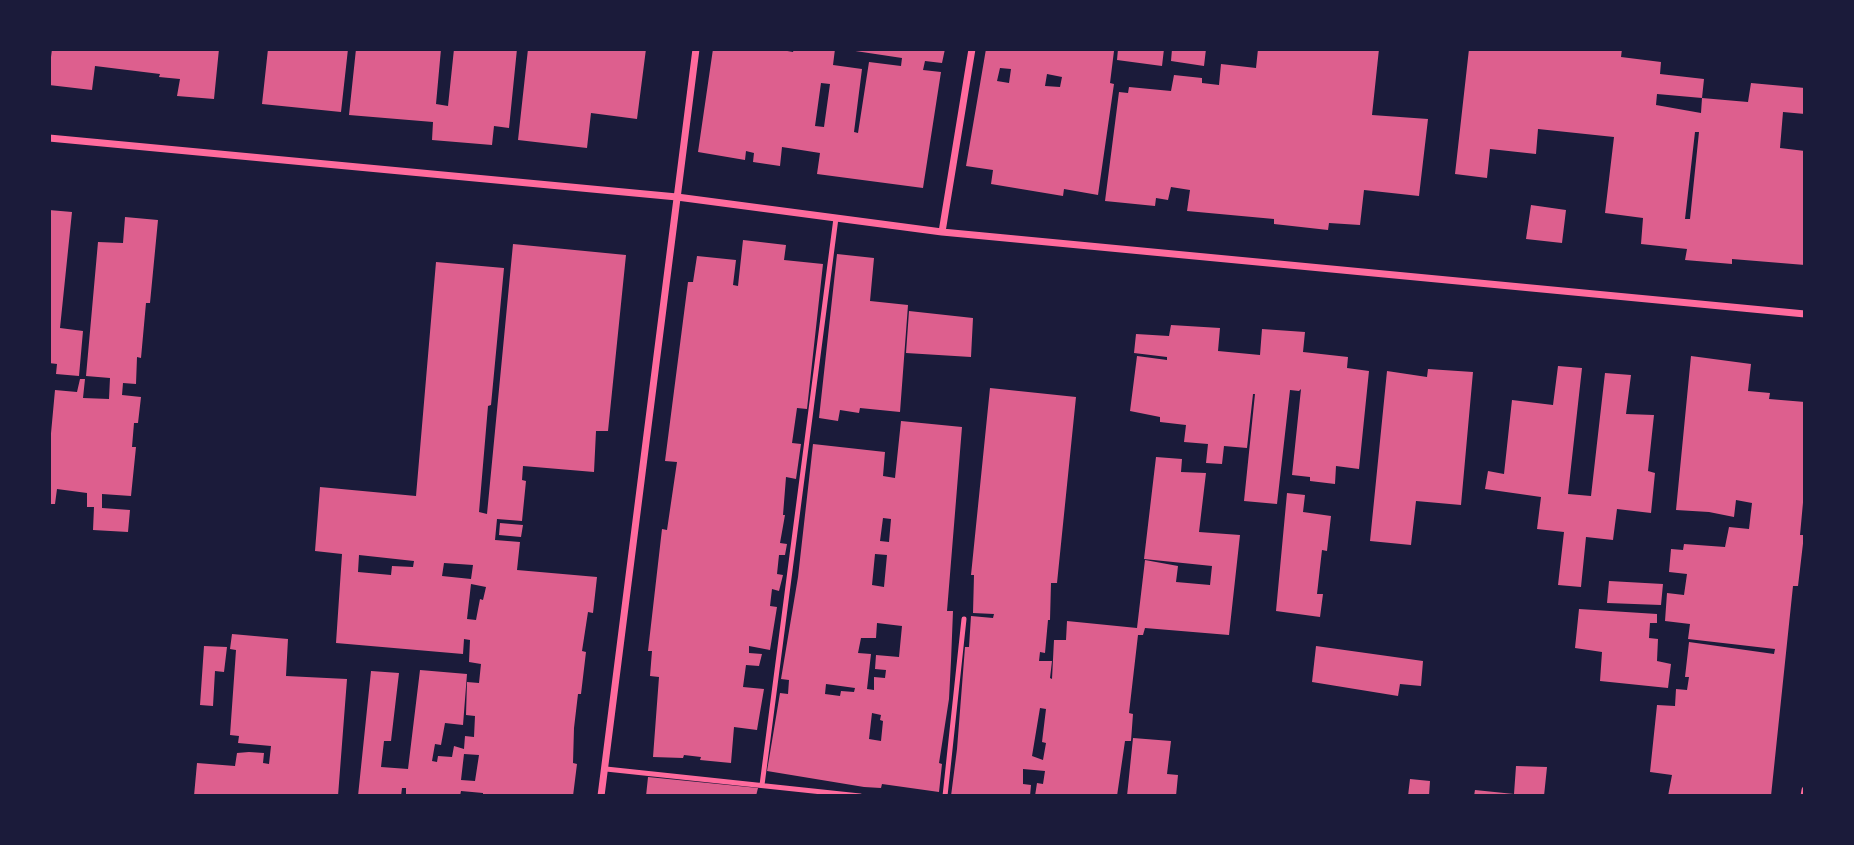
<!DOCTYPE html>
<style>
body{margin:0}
#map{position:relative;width:1854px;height:845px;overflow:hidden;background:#1b1b3a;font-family:Figtree,sans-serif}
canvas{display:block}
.frame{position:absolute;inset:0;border:51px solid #1b1b3a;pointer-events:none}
</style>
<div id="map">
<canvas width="1854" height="845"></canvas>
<div class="frame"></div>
</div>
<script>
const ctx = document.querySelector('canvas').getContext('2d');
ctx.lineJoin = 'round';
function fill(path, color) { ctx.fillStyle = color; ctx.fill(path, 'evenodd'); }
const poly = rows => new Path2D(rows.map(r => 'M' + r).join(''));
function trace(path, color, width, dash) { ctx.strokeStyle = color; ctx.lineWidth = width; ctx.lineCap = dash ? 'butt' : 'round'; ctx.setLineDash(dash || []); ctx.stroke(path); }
fill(poly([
 [52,49,219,49,214,99,177,96,180,79,159,77,160,74,95,66,92,90,49,85,49,56,51,57],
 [268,49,348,49,341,112,262,104],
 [356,49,441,49,436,104,448,106,454,49,517,49,509,128,494,126,492,145,432,140,433,122,349,115],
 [528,49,646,49,637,119,591,113,587,148,518,140],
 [713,49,776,49,793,52,794,49,835,49,833,65,862,69,854,132,858,133,869,62,901,66,902,58,842,49,945,49,942,63,925,61,923,70,941,72,923,188,817,174,820,153,782,147,780,166,753,162,754,153,746,151,745,160,698,152],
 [821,83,830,84,824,127,815,126],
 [986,49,1100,49,1114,51,1110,83,1114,84,1098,195,1064,189,1063,196,991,184,993,170,966,166],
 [1000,68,1011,69,1009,83,997,81],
 [1047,74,1062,77,1060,87,1045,86],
 [1118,49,1164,49,1162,66,1117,60],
 [1172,49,1206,49,1204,66,1171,61],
 [1258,49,1379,49,1372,115,1428,119,1419,196,1364,190,1360,225,1329,223,1328,230,1274,224,1274,219,1187,211,1190,190,1171,187,1168,200,1156,198,1155,206,1105,201,1119,92,1128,93,1129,87,1171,91,1174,75,1202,78,1202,83,1219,85,1221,64,1256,68],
 [1469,49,1622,49,1621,57,1661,62,1660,74,1704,79,1702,98,1657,94,1656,105,1701,113,1702,98,1748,102,1751,83,1805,88,1805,114,1783,112,1780,148,1805,151,1805,265,1732,259,1732,264,1685,260,1687,249,1641,244,1643,218,1605,213,1614,137,1538,129,1536,154,1490,149,1487,178,1455,174],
 [1695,132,1699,132,1690,219,1685,219],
 [1531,205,1566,210,1562,243,1526,239],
 [49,210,72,212,60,328,83,331,79,376,56,374,57,364,49,363],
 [125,217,158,220,150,303,146,303,141,358,137,357,136,384,123,383,122,395,141,397,138,423,134,423,132,447,136,447,131,496,102,494,102,508,130,510,128,532,93,530,94,507,87,507,87,493,57,489,55,504,49,504,49,455,55,390,77,392,80,379,85,379,83,398,109,399,110,378,86,376,98,242,123,243],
 [743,240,786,245,784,260,823,264,807,409,797,408,792,443,801,444,796,479,786,477,783,515,785,515,780,543,787,544,785,555,779,555,777,574,783,575,779,591,772,589,770,606,777,607,770,650,749,646,749,653,762,654,759,666,746,665,743,687,764,689,757,730,734,727,731,763,700,760,701,757,684,755,683,758,653,757,659,677,650,676,652,651,648,651,662,529,667,530,677,462,665,461,688,282,693,282,697,256,736,260,733,285,738,286],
 [513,244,626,255,608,431,596,431,594,472,523,466,522,480,526,481,522,521,497,519,495,540,520,542,517,570,597,577,593,613,588,612,582,651,586,652,581,694,578,694,574,728,573,763,577,764,573,796,483,796,483,793,461,791,460,796,406,796,406,788,402,788,401,796,358,796,371,671,399,673,391,741,384,741,381,767,408,769,420,670,467,674,463,725,445,723,441,745,435,744,432,761,437,762,438,756,452,757,454,746,464,749,465,736,474,737,475,716,466,715,467,682,479,683,481,664,469,662,470,640,464,639,463,654,336,643,342,554,315,551,320,487,416,496,436,262,504,268,491,405,488,406,479,512,487,514],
 [359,555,414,561,413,567,392,566,391,575,358,572],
 [444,563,473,565,471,579,442,576],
 [471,584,486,587,483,600,480,599,476,620,467,619],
 [464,754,479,755,475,781,461,780],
 [837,254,874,258,870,301,908,305,900,412,860,408,859,413,840,410,838,421,819,418],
 [909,311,973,318,971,357,906,353],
 [1171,325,1220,328,1218,351,1260,355,1262,329,1305,332,1303,352,1348,357,1347,368,1369,371,1359,469,1336,466,1335,484,1310,481,1310,477,1292,475,1301,389,1299,391,1290,390,1277,504,1244,501,1255,394,1253,394,1247,448,1224,446,1222,464,1206,463,1208,444,1184,442,1186,425,1160,422,1160,417,1130,411,1137,356,1167,360,1167,357,1134,353,1136,334,1169,336],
 [1691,356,1751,364,1748,391,1770,393,1769,399,1805,402,1805,481,1800,535,1804,535,1798,586,1793,586,1771,796,1668,796,1672,775,1650,772,1657,705,1675,706,1676,689,1687,690,1689,677,1685,677,1689,642,1774,654,1775,649,1688,639,1690,624,1665,621,1667,593,1684,595,1687,574,1669,572,1671,549,1683,550,1684,544,1725,547,1729,527,1749,529,1752,503,1736,500,1734,517,1709,512,1676,510],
 [1558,366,1582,368,1568,494,1591,496,1605,373,1631,375,1626,414,1654,415,1648,471,1655,473,1651,513,1617,509,1613,540,1586,537,1581,587,1558,585,1564,532,1537,529,1541,497,1485,489,1488,471,1504,474,1512,400,1553,405],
 [1428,369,1473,372,1461,505,1416,501,1411,545,1370,541,1387,371,1427,377],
 [990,388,1076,397,1057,583,1051,583,1050,620,1048,620,1045,653,1040,652,1039,661,1052,661,1050,678,1052,679,1054,640,1066,640,1067,621,1137,628,1145,560,1178,566,1176,582,1210,585,1212,566,1144,559,1156,457,1182,459,1181,472,1206,473,1199,532,1240,535,1229,635,1145,628,1143,635,1138,635,1129,713,1133,714,1131,741,1125,741,1117,796,1035,796,1037,783,1043,784,1045,771,1023,769,1023,784,1031,785,1030,796,951,796,957,749,965,647,969,647,971,616,993,618,994,614,973,613,974,575,971,575],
 [1040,708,1046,709,1042,742,1046,743,1043,760,1032,756],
 [901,421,962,427,947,611,953,611,951,661,949,699,939,763,942,764,939,792,882,784,881,788,864,787,767,771,780,693,788,694,789,680,781,679,798,577,813,444,885,452,883,476,895,478],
 [883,518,891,519,889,542,880,541],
 [875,554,887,555,884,587,872,585],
 [877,623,902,626,899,657,876,655,875,669,886,670,885,678,874,677,874,690,867,689,871,654,858,653,861,638,876,638],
 [826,684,855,688,854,692,841,691,840,696,825,694],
 [872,713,881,715,880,720,883,721,881,741,869,739],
 [1287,493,1305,495,1303,512,1331,516,1327,551,1322,550,1317,594,1323,594,1320,617,1276,611],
 [500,523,523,525,521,537,499,535],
 [1609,581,1663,584,1661,605,1607,603],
 [1579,609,1657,614,1657,623,1650,623,1649,638,1658,639,1657,661,1671,664,1668,688,1600,681,1602,652,1575,648],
 [232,634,288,639,286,676,347,679,338,796,194,796,197,763,235,766,237,753,249,752,264,753,263,763,269,764,271,746,238,743,239,736,230,735,236,650,230,649],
 [204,646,227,647,224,672,215,671,213,706,200,705],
 [1316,646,1423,661,1421,686,1400,684,1398,696,1312,682],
 [1133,738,1171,741,1167,774,1178,775,1176,796,1127,796],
 [1516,766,1547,767,1544,796,1474,796,1475,790,1514,794],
 [648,777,758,788,756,796,646,796],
 [1410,779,1430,781,1429,796,1408,796]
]), '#dd5f8e');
trace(poly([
 [606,769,860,796],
 [762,785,836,218],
 [945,796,964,619]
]), '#ff6b9d', 5);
trace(poly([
 [49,138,677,197,942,232,1805,314],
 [942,232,972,49],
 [601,796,696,49],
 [1804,796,1805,790]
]), '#ff6b9d', 7);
</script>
